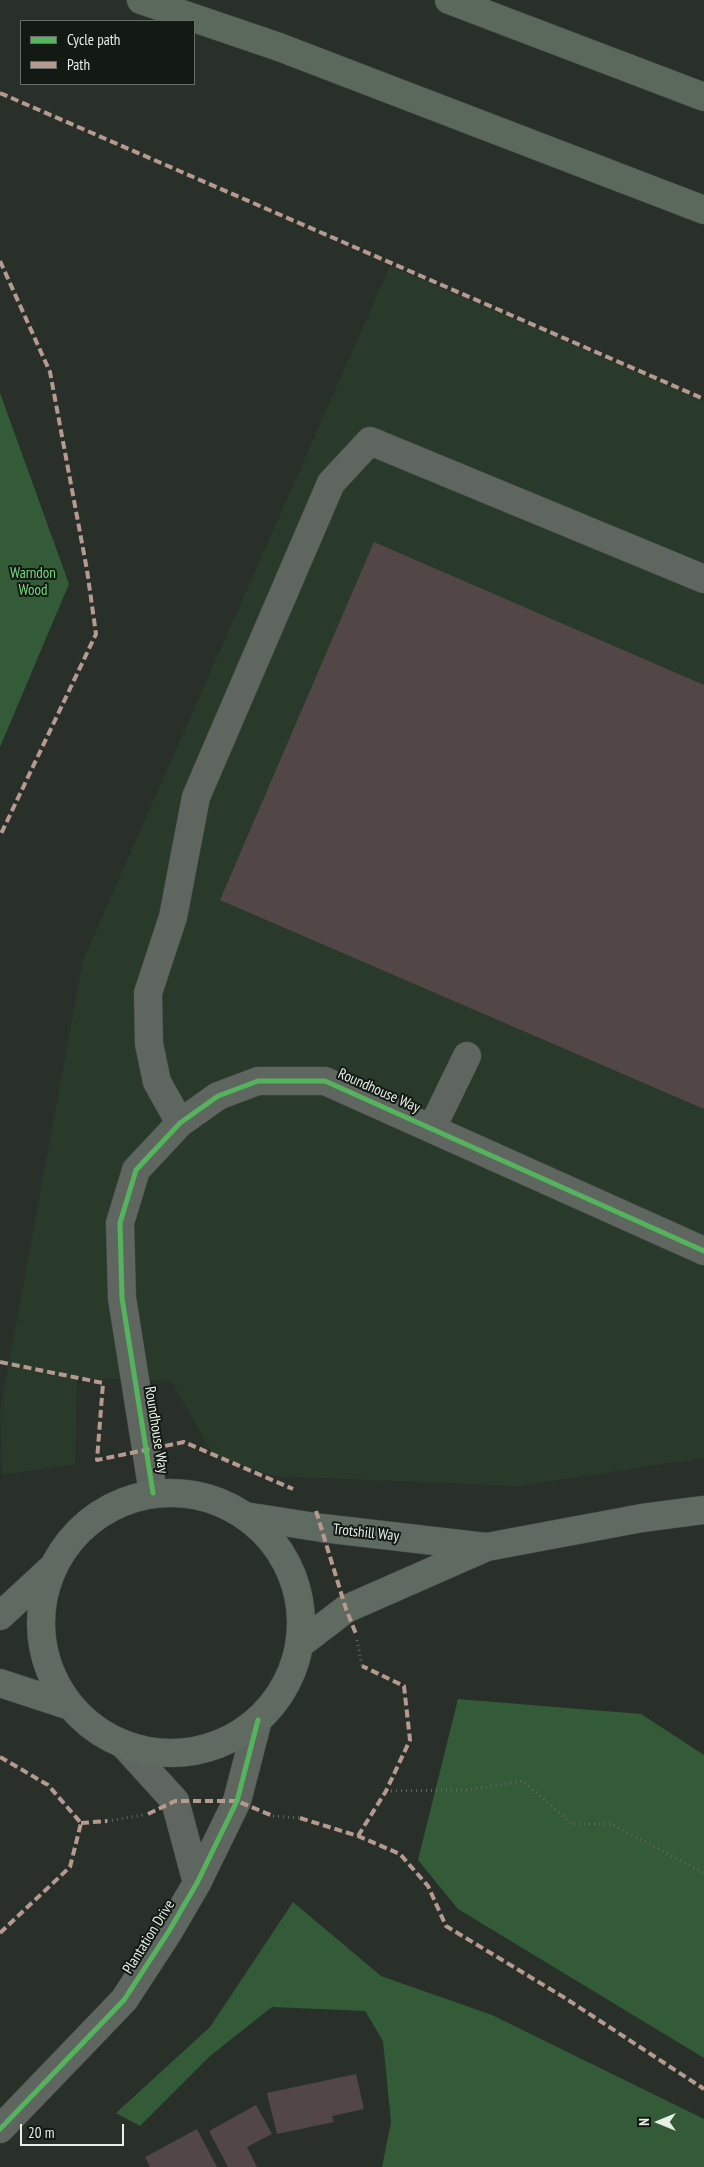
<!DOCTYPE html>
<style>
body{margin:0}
#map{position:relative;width:704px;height:2167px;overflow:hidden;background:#283029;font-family:"PT Sans Narrow",sans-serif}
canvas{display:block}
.legend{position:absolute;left:20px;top:20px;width:175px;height:65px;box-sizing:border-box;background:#131913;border:1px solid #676f68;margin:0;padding:6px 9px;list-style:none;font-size:15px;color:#e6f0e7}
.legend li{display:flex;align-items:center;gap:10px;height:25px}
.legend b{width:25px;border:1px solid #676f68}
.north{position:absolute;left:634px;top:2097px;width:50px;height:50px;-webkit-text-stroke:4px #131913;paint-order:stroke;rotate:270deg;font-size:14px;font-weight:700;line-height:20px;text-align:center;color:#e6f0e7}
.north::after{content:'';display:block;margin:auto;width:18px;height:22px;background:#e6f0e7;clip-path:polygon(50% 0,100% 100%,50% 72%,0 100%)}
.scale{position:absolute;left:20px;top:2124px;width:104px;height:22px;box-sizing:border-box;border:2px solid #e6f0e7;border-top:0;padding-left:6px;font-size:15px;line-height:18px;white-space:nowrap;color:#e6f0e7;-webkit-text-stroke:4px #131913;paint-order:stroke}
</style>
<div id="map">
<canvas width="704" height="2167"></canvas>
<ul class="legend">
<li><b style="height:6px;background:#56b35d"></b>Cycle path</li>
<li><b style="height:6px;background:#b69a8f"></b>Path</li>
</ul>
<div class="north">N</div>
<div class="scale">20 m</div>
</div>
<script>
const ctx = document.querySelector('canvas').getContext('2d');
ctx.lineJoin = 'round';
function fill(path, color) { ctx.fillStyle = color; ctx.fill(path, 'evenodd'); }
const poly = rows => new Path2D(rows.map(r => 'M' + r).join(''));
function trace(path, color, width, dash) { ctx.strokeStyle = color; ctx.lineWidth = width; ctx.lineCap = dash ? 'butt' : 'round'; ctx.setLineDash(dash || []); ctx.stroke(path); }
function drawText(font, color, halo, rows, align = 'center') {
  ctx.font = font + ' "PT Sans Narrow",sans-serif'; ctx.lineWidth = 4; ctx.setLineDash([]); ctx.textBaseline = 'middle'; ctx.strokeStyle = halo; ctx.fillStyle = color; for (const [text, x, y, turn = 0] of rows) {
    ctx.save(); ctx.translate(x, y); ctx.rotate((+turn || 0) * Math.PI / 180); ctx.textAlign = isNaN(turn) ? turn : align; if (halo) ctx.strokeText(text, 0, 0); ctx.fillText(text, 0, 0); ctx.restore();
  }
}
fill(poly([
 [390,266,704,401,704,1458,518,1486,274,1476,213,1455,172,1381,77,1378,75,1464,2,1475,0,1411,83,960]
]), '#293a2a');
fill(poly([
 [0,393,69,584,0,747],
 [458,1699,641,1714,704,1755,704,2058,458,1909,418,1860],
 [293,1902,381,1976,492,2015,704,2119,704,2167,382,2167,391,2122,383,2041,365,2011,272,2007,210,2056,140,2126,116,2113,210,2027]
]), '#335b37');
fill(poly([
 [374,542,704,685,704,1109,220,900],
 [356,2074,364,2109,332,2116,334,2122,277,2134,267,2093],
 [256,2105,272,2134,247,2147,257,2167,228,2167,209,2131],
 [197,2129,217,2167,150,2167,145,2157]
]), '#524647');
const minor = poly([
 [180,1123,157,1082,149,1044,148,993,173,917,196,797,331,483,370,441,704,579],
 [432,1128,467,1056],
 [153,1493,122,1298,120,1223,136,1170,180,1123,218,1096,258,1081,325,1081,704,1251],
 [124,1745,175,1801,197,1883],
 [0,2129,124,2000,169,1931,197,1883,237,1801,258,1720]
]);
const major = poly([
 '41 1623a130 130 0 1 1 260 0a130 130 0 1 1-260 0Z',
 [245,1516,322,1528,486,1547],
 [0,1616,52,1568],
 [299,1645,346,1609,487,1547,642,1518,704,1510],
 [0,1683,70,1706]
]);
const highway = poly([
 [141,0,279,47,704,210],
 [449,0,704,97]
]);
trace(minor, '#444b45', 29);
trace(major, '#444b45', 29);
trace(highway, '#444b45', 29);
trace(poly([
 [357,1640,362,1666],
 [386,1791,468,1790,523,1781,572,1824,611,1824,704,1873],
 [273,1816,300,1818],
 [107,1821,143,1815]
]), '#616761', 3, [1, 4]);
trace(minor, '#5f6660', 28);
trace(major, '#5f6b60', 28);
trace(highway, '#5b685c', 28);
trace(poly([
 [0,93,704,399],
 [0,261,50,372,87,570,96,634,0,836],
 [0,1362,103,1383,97,1460,184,1442,293,1489],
 [316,1511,346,1609,356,1634],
 [0,1757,48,1785,81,1823],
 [148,1814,175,1801,237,1801,273,1816],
 [300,1818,358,1836,400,1854,428,1886,446,1926,565,1998,704,2089],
 [81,1823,107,1821],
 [358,1836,386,1791,410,1740,404,1686,362,1666],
 [0,1933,70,1867,81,1823]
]), '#b69a8f', 4, [8, 4]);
trace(poly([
 [153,1493,122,1298,120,1223,136,1170,180,1123,218,1096,258,1081,325,1081,704,1251],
 [0,2129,124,2000,169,1931,197,1883,237,1801,258,1720]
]), '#56b35d', 5);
drawText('15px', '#78dd81', '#131913', [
 ["Warndon",33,574],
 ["Wood",33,591]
]);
drawText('15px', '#e6f0e7', '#131913', [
 ["Roundhouse Way",379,1091,24],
 ["Roundhouse Way",156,1430,81],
 ["Trotshill Way",366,1533,6],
 ["Plantation Drive",149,1937,-58]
]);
</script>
